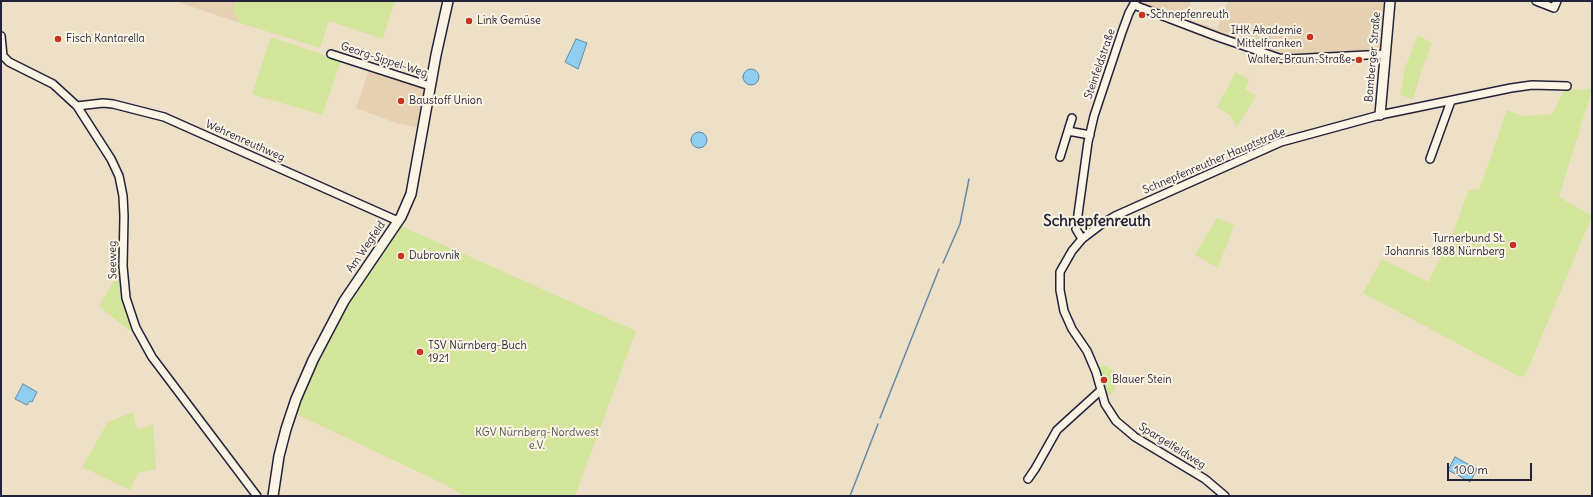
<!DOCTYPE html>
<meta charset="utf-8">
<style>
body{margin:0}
#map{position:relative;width:1593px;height:497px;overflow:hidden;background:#eedfc7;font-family:Delius,sans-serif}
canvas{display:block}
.frame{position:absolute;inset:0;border:2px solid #22223b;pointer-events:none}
.scale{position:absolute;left:1447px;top:463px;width:85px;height:18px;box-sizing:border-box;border:2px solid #22223b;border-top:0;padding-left:5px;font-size:12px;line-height:14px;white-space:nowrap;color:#22223b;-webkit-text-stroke:3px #fcf5e5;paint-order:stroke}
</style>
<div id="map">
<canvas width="1593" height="497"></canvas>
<div class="frame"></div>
<div class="scale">100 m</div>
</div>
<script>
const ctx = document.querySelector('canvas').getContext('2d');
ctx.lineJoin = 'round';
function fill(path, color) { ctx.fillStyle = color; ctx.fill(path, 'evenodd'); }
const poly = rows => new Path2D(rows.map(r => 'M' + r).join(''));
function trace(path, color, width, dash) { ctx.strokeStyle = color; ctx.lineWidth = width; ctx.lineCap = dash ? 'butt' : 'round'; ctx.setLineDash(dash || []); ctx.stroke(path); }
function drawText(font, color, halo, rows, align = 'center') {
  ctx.font = font + ' Delius,sans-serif'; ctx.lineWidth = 4; ctx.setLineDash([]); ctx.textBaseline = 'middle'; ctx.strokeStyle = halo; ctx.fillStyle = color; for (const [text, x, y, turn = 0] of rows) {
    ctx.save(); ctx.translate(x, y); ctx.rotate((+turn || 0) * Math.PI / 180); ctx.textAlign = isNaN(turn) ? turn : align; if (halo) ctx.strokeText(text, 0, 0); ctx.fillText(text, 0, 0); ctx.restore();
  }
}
fill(poly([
 [175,1,235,1,233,9,240,23],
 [1137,1,1191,1,1185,18,1217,29,1228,1,1384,1,1380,56,1292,61,1137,3],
 [369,70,427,88,419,128,396,123,356,108]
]), '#e5d0b2');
fill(poly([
 [235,1,395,1,383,39,329,21,320,48,240,23,233,9],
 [1418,35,1432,43,1421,72,1413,99,1400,95,1405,68],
 [271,37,341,61,322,115,252,94],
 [1236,72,1249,80,1245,89,1256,96,1237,127,1230,115,1217,107],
 [1592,89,1559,197,1592,216,1525,376,1520,377,1363,293,1382,259,1428,282,1454,230,1469,189,1479,190,1507,110,1523,116,1552,114,1564,90],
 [1217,218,1234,225,1218,268,1195,255],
 [401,226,636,331,575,496,465,496,444,484,296,414,309,382,343,314],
 [118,274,131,332,99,306],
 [1103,365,1118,373,1118,381,1113,393,1111,395,1105,394,1103,389,1099,367],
 [133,412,137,430,153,424,156,469,138,473,130,490,82,467,108,422]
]), '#d2e59a');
const water = poly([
 [576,39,587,43,578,69,565,62,576,39],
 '743 77a8 8 0 1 1 16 0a8 8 0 1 1-16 0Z',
 '691 140a8 8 0 1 1 16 0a8 8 0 1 1-16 0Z',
 [23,384,37,392,32,402,30,401,27,405,15,399,23,384],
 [1455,457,1477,469,1470,482,1448,470,1455,457]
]);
fill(water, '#8fcef0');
trace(water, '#6389a8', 1);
trace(poly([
 [943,263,960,224,969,179],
 [880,418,939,269],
 [850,496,878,424]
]), '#6389a8', 1.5);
const street = poly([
 [1536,1,1554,8,1557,1],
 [1134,5,1218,37,1279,58,1289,59,1386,54],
 [1,36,3,56,9,62,53,84,77,106,111,159,119,176,123,196,124,216,123,266,126,298,136,328,152,357,257,496],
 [331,54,430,86],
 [77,106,103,103,113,104,164,117,398,221],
 [1068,131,1090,135],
 [1060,157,1072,118],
 [1430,159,1451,101],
 [1082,239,1076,229,1088,142,1094,116,1122,32,1129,13,1135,2],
 [1028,479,1035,469,1057,430,1100,391],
 [1225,496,1205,479,1135,437,1116,421,1105,404,1096,372,1087,351,1072,329,1064,311,1060,290,1060,272,1072,251,1082,239,1103,223,1115,216,1281,142,1380,115,1511,88,1532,85,1567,86]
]);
const secondary = poly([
 [1380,115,1390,1],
 [273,496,279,456,286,429,296,399,313,360,344,301,401,217,411,194,436,55,448,1]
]);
trace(street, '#22223b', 10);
trace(secondary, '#22223b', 12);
trace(street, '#fcf5e5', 7);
trace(secondary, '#fcf5e5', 9);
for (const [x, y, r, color] of [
 [1142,15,4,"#c8321e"],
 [469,21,4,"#c8321e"],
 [1310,37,4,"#c8321e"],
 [58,39,4,"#c8321e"],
 [1359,60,4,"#c8321e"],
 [401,101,4,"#c8321e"],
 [1513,245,4,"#c8321e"],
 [401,256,4,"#c8321e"],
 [420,352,4,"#c8321e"],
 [1104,380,4,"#c8321e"]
]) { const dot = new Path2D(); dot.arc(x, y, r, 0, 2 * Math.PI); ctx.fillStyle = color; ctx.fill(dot); trace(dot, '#fcf5e5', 1.5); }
drawText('11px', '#22223b', '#fcf5e5', [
 ["Schnepfenreuth",1150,15],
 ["Link Gemüse",477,21],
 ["IHK Akademie",1302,31,"right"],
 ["Mittelfranken",1302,44,"right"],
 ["Fisch Kantarella",66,39],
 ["Walter-Braun-Straße",1351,60,"right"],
 ["Baustoff Union",409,101],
 ["Turnerbund St.",1505,239,"right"],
 ["Johannis 1888 Nürnberg",1505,252,"right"],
 ["Dubrovnik",409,256],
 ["TSV Nürnberg-Buch",428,346],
 ["1921",428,359],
 ["Blauer Stein",1112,380]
], 'left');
drawText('11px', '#22223b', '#fcf5e5', [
 ["Bamberger Straße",1373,57,-85],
 ["Georg-Sippel-Weg",384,60,18],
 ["Steinfeldstraße",1100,64,-71],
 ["Wehrenreuthweg",245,141,24],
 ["Schnepfenreuther Hauptstraße",1214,161,-23],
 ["Am Wegfeld",366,247,-55],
 ["Seeweg",113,260,-91],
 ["Spargelfeldweg",1172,446,32]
]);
drawText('11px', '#4e5353', '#fcf5e5', [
 ["KGV Nürnberg-Nordwest",537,433],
 ["e.V.",537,446]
]);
drawText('bold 15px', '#22223b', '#fcf5e5', [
 ["Schnepfenreuth",1097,222]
]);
</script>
